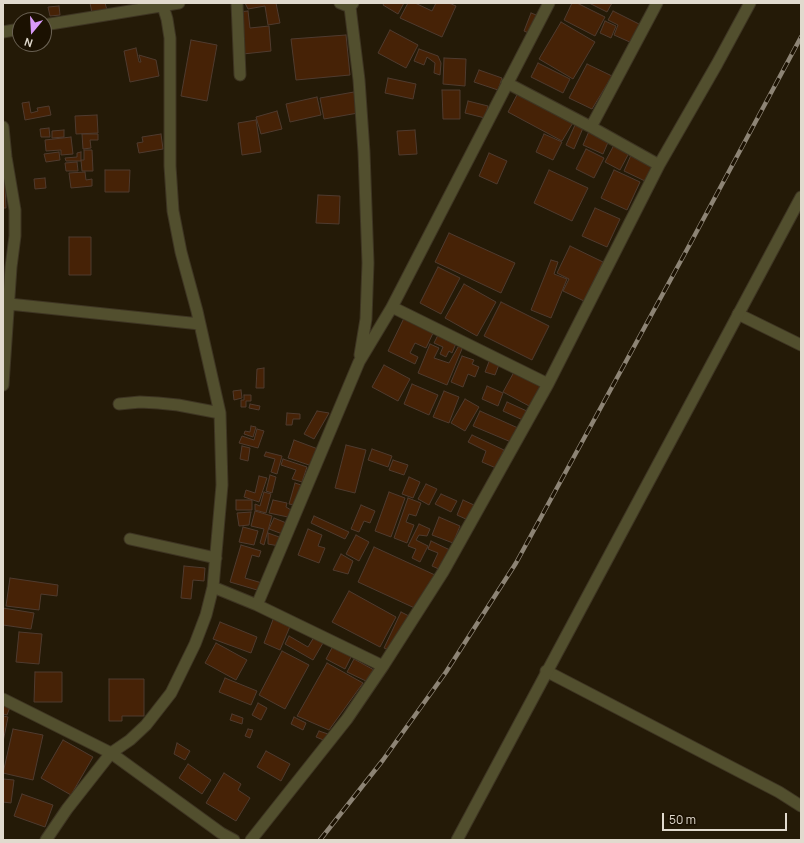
<!DOCTYPE html>
<style>
body{margin:0}
#map{position:relative;width:804px;height:843px;overflow:hidden;background:#241a07;font-family:Manrope,sans-serif}
canvas{display:block}
.frame{position:absolute;inset:0;border:4px solid #e1dace;pointer-events:none}
.north{position:absolute;left:12px;top:12px;width:40px;height:40px;box-sizing:border-box;background:#1b1101;border:1px solid #6a6153;border-radius:50%;rotate:198deg;font-size:11px;font-weight:700;line-height:16px;text-align:center;color:#e1dace}
.north::after{content:'';display:block;margin:auto;width:14px;height:18px;background:#d89af8;clip-path:polygon(50% 0,100% 100%,50% 72%,0 100%)}
.scale{position:absolute;left:662px;top:813px;width:125px;height:18px;box-sizing:border-box;border:2px solid #e1dace;border-top:0;padding-left:5px;font-size:12px;line-height:14px;white-space:nowrap;color:#e1dace;-webkit-text-stroke:3px #1b1101;paint-order:stroke}
</style>
<div id="map">
<canvas width="804" height="843"></canvas>
<div class="frame"></div>
<div class="north">N</div>
<div class="scale">50 m</div>
</div>
<script>
const ctx = document.querySelector('canvas').getContext('2d');
ctx.lineJoin = 'round';
function fill(path, color) { ctx.fillStyle = color; ctx.fill(path, 'evenodd'); }
const poly = rows => new Path2D(rows.map(r => 'M' + r).join(''));
function trace(path, color, width, dash) { ctx.strokeStyle = color; ctx.lineWidth = width; ctx.lineCap = dash ? 'butt' : 'round'; ctx.setLineDash(dash || []); ctx.stroke(path); }
const building = poly([
 [90,3,105,3,107,10,92,13,90,3],
 [245,3,276,3,280,23,268,25,265,6,248,9,245,3],
 [384,3,404,3,398,14,383,5,384,3],
 [408,3,415,3,432,11,436,3,449,3,456,6,442,37,400,18,408,3],
 [572,3,577,3,605,17,595,36,564,20,572,3],
 [589,3,612,3,607,12,589,3],
 [59,6,60,15,50,16,48,7,59,6],
 [248,11,250,28,269,26,271,51,243,54,238,12,248,11],
 [613,11,641,25,632,43,614,35,618,25,608,20,613,11],
 [531,13,539,16,531,34,524,31,531,13],
 [605,21,616,26,611,38,600,33,605,21],
 [561,22,595,42,573,79,539,59,561,22],
 [390,30,418,45,406,68,378,53,390,30],
 [346,35,350,75,296,80,291,39,346,35],
 [191,40,217,45,207,101,181,96,191,40],
 [136,48,139,62,141,62,139,55,156,60,159,76,130,82,124,51,136,48],
 [419,49,438,56,441,63,440,75,434,73,435,63,427,57,424,65,414,61,419,49],
 [444,58,466,59,465,86,443,84,444,58],
 [538,63,570,79,563,93,531,77,538,63],
 [587,64,612,76,592,109,569,98,587,64],
 [479,70,502,78,498,90,474,82,479,70],
 [388,78,416,84,413,99,385,93,388,78],
 [442,90,460,90,460,119,443,119,442,90],
 [519,91,574,121,562,141,508,112,519,91],
 [354,92,358,113,324,119,320,98,354,92],
 [317,97,321,115,290,122,286,104,317,97],
 [468,101,488,106,485,118,465,113,468,101],
 [29,102,31,113,38,111,37,108,49,106,51,115,25,120,22,103,29,102],
 [277,111,282,129,261,134,256,117,277,111],
 [97,115,98,133,76,134,75,116,97,115],
 [256,120,261,152,242,155,238,123,256,120],
 [575,125,583,128,574,149,566,145,575,125],
 [49,128,50,137,41,137,40,129,49,128],
 [590,129,609,140,603,154,583,145,590,129],
 [64,130,64,137,52,138,52,131,64,130],
 [415,130,417,154,399,155,397,131,415,130],
 [82,134,98,134,98,140,90,140,91,148,83,149,82,134],
 [161,134,163,149,139,153,137,143,143,142,142,137,161,134],
 [544,134,562,142,553,160,536,152,544,134],
 [71,137,73,154,61,155,61,150,46,151,45,140,71,137],
 [614,145,629,153,620,170,605,162,614,145],
 [586,149,604,158,594,178,576,169,586,149],
 [84,150,92,150,93,171,82,171,81,160,84,160,84,150],
 [59,152,60,160,46,162,44,154,59,152],
 [81,152,81,161,66,161,65,158,77,157,77,153,81,152],
 [489,153,507,161,497,184,479,176,489,153],
 [631,155,653,165,645,181,624,171,631,155],
 [77,162,78,171,66,171,65,163,77,162],
 [105,170,130,170,129,192,105,192,105,170],
 [549,170,588,188,572,221,534,203,549,170],
 [614,170,640,182,627,210,601,198,614,170],
 [85,172,86,180,92,179,92,186,71,188,69,173,85,172],
 [45,178,46,188,35,189,34,179,45,178],
 [3,184,5,184,6,208,3,208,3,184],
 [318,195,340,196,339,224,316,223,318,195],
 [595,208,620,219,607,247,582,236,595,208],
 [449,233,515,263,501,293,435,262,449,233],
 [69,237,91,237,91,275,69,275,69,237],
 [570,246,603,262,584,301,563,291,569,279,557,273,570,246],
 [551,260,558,262,554,274,567,279,551,318,531,310,551,260],
 [438,267,460,278,441,314,420,303,438,267],
 [464,284,496,302,477,336,445,318,464,284],
 [501,302,549,326,532,360,484,336,501,302],
 [405,316,434,331,426,348,415,343,410,353,418,357,415,364,388,351,405,316],
 [439,333,457,341,452,353,449,351,446,357,440,354,443,347,434,343,439,333],
 [430,344,439,348,434,358,449,363,458,347,464,344,447,385,418,373,430,344],
 [462,356,474,360,472,364,479,367,475,377,468,374,463,387,451,382,462,356],
 [490,359,500,362,495,375,485,372,490,359],
 [384,365,410,379,398,401,372,387,384,365],
 [264,368,264,388,256,388,257,369,264,368],
 [514,372,542,383,531,407,503,392,514,372],
 [412,384,438,395,429,415,404,404,412,384],
 [487,386,503,393,498,406,482,399,487,386],
 [241,390,242,398,234,400,233,391,241,390],
 [444,391,459,397,449,423,433,417,444,391],
 [244,395,251,395,251,401,246,401,246,407,241,407,241,400,244,400,244,395],
 [465,399,479,407,465,431,451,423,465,399],
 [507,402,529,412,525,421,503,411,507,402],
 [250,404,260,406,259,410,249,408,250,404],
 [317,411,329,413,314,439,304,434,317,411],
 [480,411,518,428,511,442,473,426,480,411],
 [287,413,300,414,300,419,293,419,292,425,286,425,287,413],
 [251,426,256,427,253,437,244,434,245,431,250,432,251,426],
 [257,429,264,431,258,448,239,443,242,436,254,440,257,429],
 [472,435,504,450,496,468,482,462,486,451,468,442,472,435],
 [294,440,318,449,312,466,288,458,294,440],
 [346,445,366,450,355,493,335,488,346,445],
 [242,446,250,448,248,461,240,459,242,446],
 [372,449,392,456,388,467,368,460,372,449],
 [266,452,282,456,277,474,271,472,275,459,264,456,266,452],
 [283,459,307,467,302,482,292,479,296,470,281,465,283,459],
 [393,460,408,465,404,475,389,470,393,460],
 [270,475,276,477,272,493,266,491,270,475],
 [259,476,267,478,259,502,244,497,246,490,255,493,259,476],
 [409,477,420,482,413,498,402,494,409,477],
 [295,483,301,485,295,505,289,504,295,483],
 [426,484,437,489,429,505,418,499,426,484],
 [264,492,271,494,266,513,255,510,255,504,260,506,264,492],
 [389,492,405,498,391,537,375,531,389,492],
 [441,494,457,501,451,512,435,504,441,494],
 [408,498,421,503,416,516,409,514,406,522,414,525,407,543,394,538,408,498],
 [236,500,252,500,252,510,236,510,236,500],
 [273,500,287,503,286,507,291,510,288,517,269,513,273,500],
 [463,500,474,505,468,520,457,515,463,500],
 [361,505,375,511,370,523,364,521,359,532,351,529,361,505],
 [255,511,272,516,264,545,260,543,264,529,251,526,255,511],
 [251,512,249,525,239,526,237,513,251,512],
 [314,516,349,532,345,539,311,523,314,516],
 [439,517,460,526,453,543,432,535,439,517],
 [274,518,289,524,285,535,269,529,274,518],
 [419,524,430,529,427,536,419,535,416,540,428,546,420,562,412,558,416,549,408,546,419,524],
 [243,527,258,531,254,545,239,542,243,527],
 [308,529,322,535,318,546,325,548,319,563,298,555,308,529],
 [268,533,282,538,279,546,268,544,268,533],
 [356,535,369,542,359,561,346,554,356,535],
 [431,541,450,550,441,570,432,566,438,553,428,549,431,541],
 [241,545,261,551,259,557,252,555,245,578,262,583,257,590,230,582,241,545],
 [374,547,435,575,419,610,358,582,374,547],
 [341,554,353,561,348,574,333,570,341,554],
 [184,566,205,568,204,581,193,580,191,599,181,598,184,566],
 [10,578,58,585,57,596,41,594,39,610,6,606,10,578],
 [349,591,396,617,380,647,332,622,349,591],
 [3,608,34,613,31,629,3,625,3,608],
 [401,612,411,617,391,651,384,648,401,612],
 [274,617,291,624,280,650,264,643,274,617],
 [220,622,257,637,251,653,213,639,220,622],
 [19,632,42,634,39,664,16,662,19,632],
 [289,636,308,647,314,637,323,643,313,660,285,644,289,636],
 [216,643,247,660,236,680,205,663,216,643],
 [333,646,352,655,345,669,326,659,333,646],
 [282,651,309,665,285,709,259,695,282,651],
 [354,659,374,670,368,682,347,672,354,659],
 [327,663,363,683,329,730,297,716,327,663],
 [35,672,62,672,62,702,34,702,35,672],
 [225,678,257,691,251,705,219,692,225,678],
 [109,679,144,679,144,716,122,716,122,721,109,721,109,679],
 [258,703,267,708,261,720,252,715,258,703],
 [3,705,10,707,7,715,3,714,3,705],
 [232,714,243,718,242,724,230,720,232,714],
 [3,716,8,717,3,742,3,716],
 [294,717,306,723,303,730,291,724,294,717],
 [13,729,43,735,33,780,3,773,13,729],
 [248,729,253,730,250,738,245,736,248,729],
 [319,731,328,734,326,741,316,737,319,731],
 [63,740,93,757,71,795,41,778,63,740],
 [177,743,190,751,185,760,174,754,177,743],
 [266,751,290,764,281,781,257,767,266,751],
 [188,764,211,780,202,794,179,778,188,764],
 [224,773,241,784,238,790,250,798,236,821,206,803,224,773],
 [3,779,14,780,11,803,3,802,3,779],
 [22,794,53,805,45,827,14,816,22,794]
]);
fill(building, '#462206');
trace(building, '#4f3b2f', 1);
const minor = poly([
 [237,3,240,75],
 [340,3,350,7],
 [353,3,350,7,359,80,364,152,368,263,366,319,360,355],
 [44,25,179,3],
 [3,32,20,29],
 [507,83,591,127,659,165],
 [3,127,6,157,15,210,15,236,11,267,3,385],
 [591,127,657,3],
 [9,304,200,324],
 [392,307,548,384],
 [738,314,801,345],
 [119,404,140,402,158,403,178,405,220,413],
 [130,539,216,558],
 [213,587,257,605,383,666],
 [257,605,359,362,392,307,549,3],
 [546,671,779,792,801,806],
 [3,699,111,753,221,833,234,840],
 [46,840,67,809,111,753,130,740,146,725,171,693,195,644,206,615,213,587,222,485,220,413,197,311,181,252,173,211,170,166,170,38,167,19,162,3],
 [251,840,347,719,383,666,443,572,548,384,659,165,717,64,750,3]
]);
const tertiary = poly([
 [457,840,801,197]
]);
trace(minor, '#3e3523', 13);
trace(tertiary, '#3e3523', 13);
trace(minor, '#524f2e', 11);
trace(tertiary, '#524f2e', 11);
const rail = poly([
 [320,840,383,760,446,672,516,563,690,244,801,37]
]);
trace(rail, '#8d8475', 4.5);
trace(rail, '#1b1101', 3, [9]);
</script>
